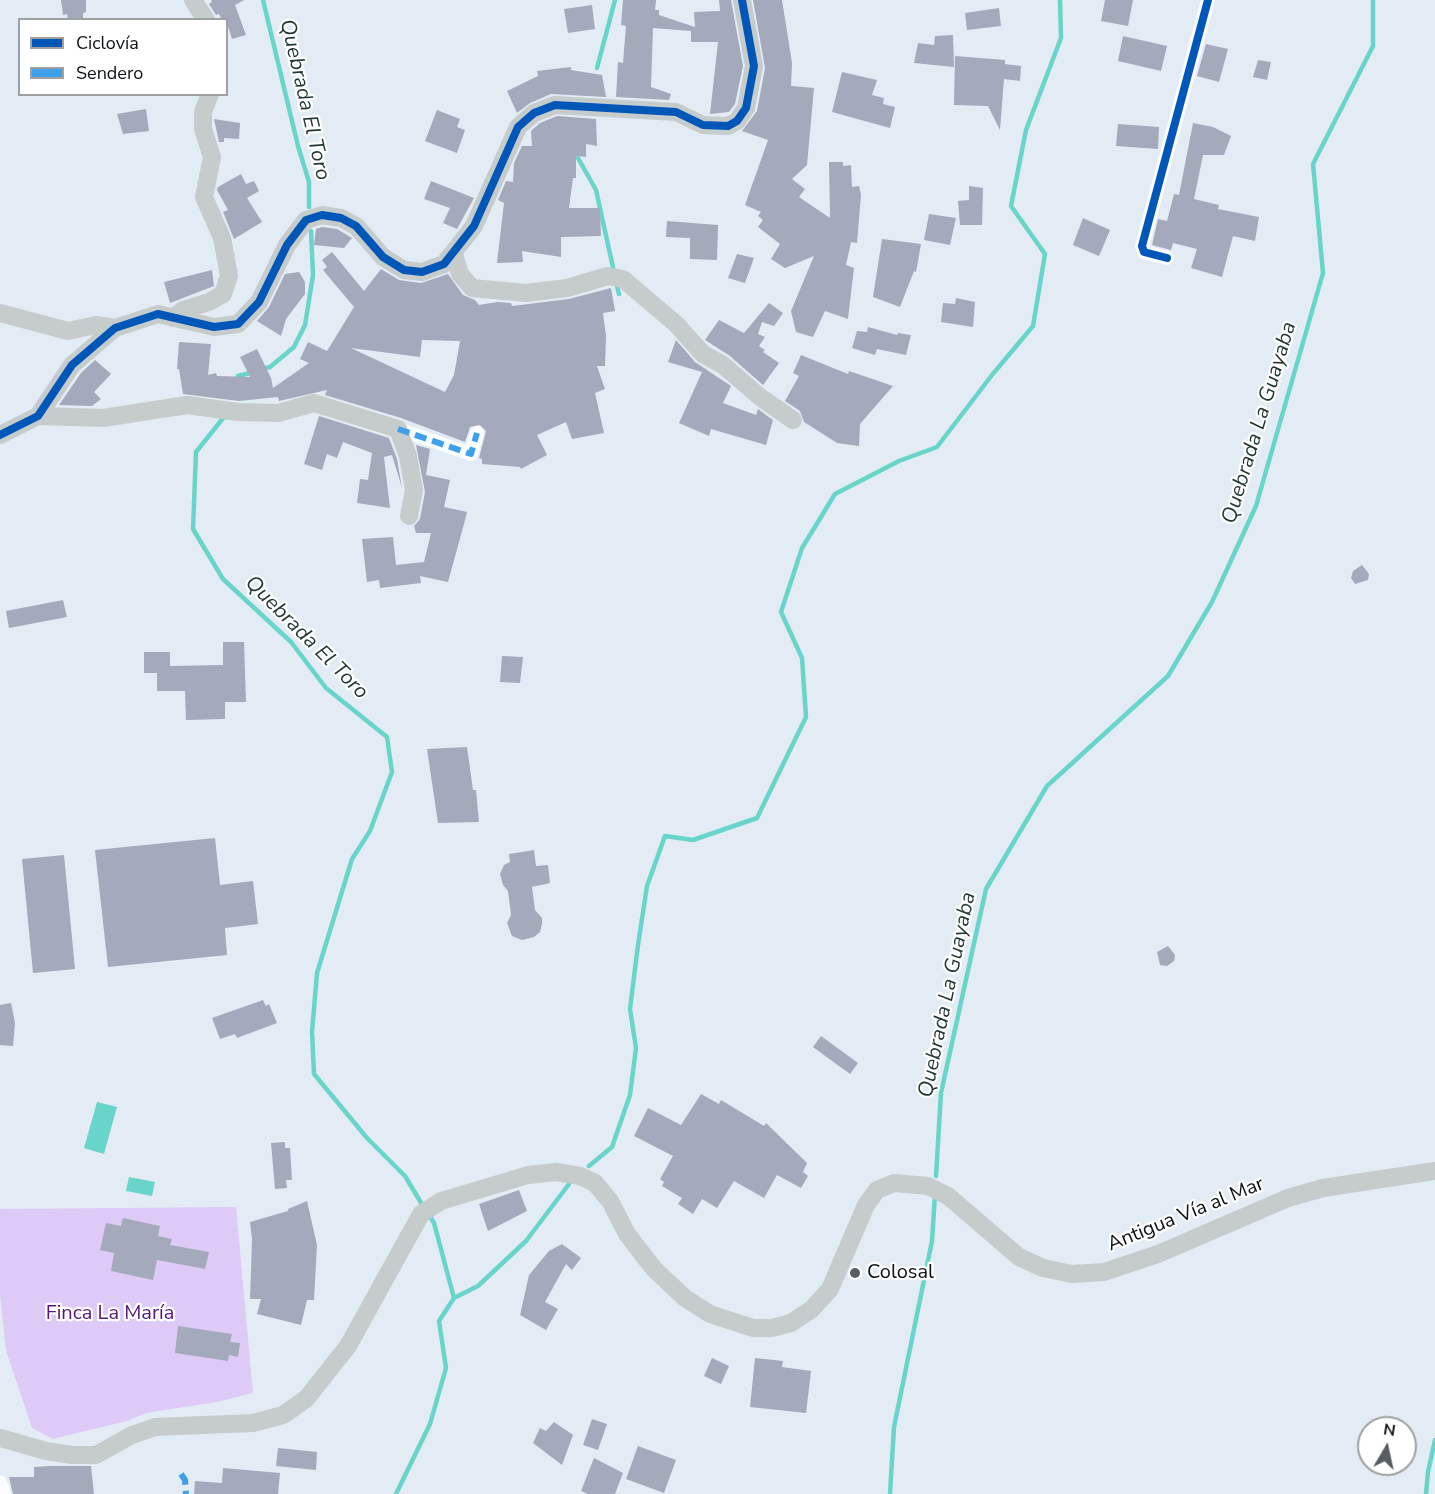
<!DOCTYPE html>
<meta charset="utf-8">
<style>
body{margin:0}
#map{position:relative;width:1435px;height:1494px;overflow:hidden;background:#e3ecf4;font-family:"Nunito Sans",sans-serif}
canvas{display:block}
.legend{position:absolute;left:18px;top:18px;width:210px;height:78px;box-sizing:border-box;background:#fff;border:2px solid #9ea0a1;margin:0;padding:8px 10px;list-style:none;font-size:18px;color:#0c1115}
.legend li{display:flex;align-items:center;gap:12px;height:30px}
.legend b{width:30px;border:2px solid #9ea0a1}
.north{position:absolute;left:1357px;top:1416px;width:60px;height:60px;box-sizing:border-box;background:#fff;border:2px solid #9ea0a1;border-radius:50%;rotate:9deg;font-size:16px;font-weight:700;line-height:24px;text-align:center;color:#0c1115}
.north::after{content:'';display:block;margin:auto;width:21px;height:27px;background:#575e63;clip-path:polygon(50% 0,100% 100%,50% 72%,0 100%)}
</style>
<div id="map">
<canvas width="1435" height="1494"></canvas>
<ul class="legend">
<li><b style="height:8px;background:#0057b8"></b>Ciclovía</li>
<li><b style="height:8px;background:#3ca1ea"></b>Sendero</li>
</ul>
<div class="north">N</div>
</div>
<script>
const ctx = document.querySelector('canvas').getContext('2d');
ctx.lineJoin = 'round';
function fill(path, color) { ctx.fillStyle = color; ctx.fill(path, 'evenodd'); }
const poly = rows => new Path2D(rows.map(r => 'M' + r).join(''));
function trace(path, color, width, dash) { ctx.strokeStyle = color; ctx.lineWidth = width; ctx.lineCap = dash ? 'butt' : 'round'; ctx.setLineDash(dash || []); ctx.stroke(path); }
function drawText(font, color, halo, rows, align = 'center') {
  ctx.font = font + ' "Nunito Sans",sans-serif'; ctx.lineWidth = 4.5; ctx.setLineDash([]); ctx.textBaseline = 'middle'; ctx.strokeStyle = halo; ctx.fillStyle = color; for (const [text, x, y, turn = 0] of rows) {
    ctx.save(); ctx.translate(x, y); ctx.rotate((+turn || 0) * Math.PI / 180); ctx.textAlign = isNaN(turn) ? turn : align; if (halo) ctx.strokeText(text, 0, 0); ctx.fillText(text, 0, 0); ctx.restore();
  }
}
fill(poly([
 [236,1207,253,1393,217,1402,146,1413,127,1421,53,1439,32,1428,6,1351,0,1295,0,1209]
]), '#ddcaf7');
fill(poly([
 [97,1102,117,1107,104,1154,84,1148],
 [129,1177,155,1182,152,1196,126,1191]
]), '#69d4c9');
trace(poly([
 [263,0,298,146,309,182,309,207],
 [597,68,615,0],
 [578,158,596,190,614,272],
 [616,282,619,294],
 [262,369,270,367,294,347,305,325,313,275,311,231],
 [237,381,238,376,254,372],
 [224,417,196,452,193,529,223,579,291,642,326,688,387,737,392,772,370,831,352,859,317,973,312,1032,314,1074,367,1138,405,1176,423,1206],
 [589,1166,612,1147,630,1095,636,1048,630,1009,638,945,647,886,665,836,693,840,757,818,806,717,802,658,781,612,802,548,835,494,899,461,937,447,992,375,1033,326,1045,254,1011,206,1026,130,1061,38,1060,0],
 [936,1176,941,1093,986,889,1047,786,1168,676,1212,602,1256,506,1323,273,1313,164,1373,46,1373,0],
 [428,1213,434,1223,454,1298],
 [396,1494,430,1424,446,1368,439,1321,454,1298,478,1286,526,1241,569,1184],
 [890,1494,894,1427,932,1241,935,1194],
 [1426,1494,1428,1472,1435,1440]
]), '#69d4c9', 4.5);
fill(poly([
 [61,0,86,0,86,12,83,13,83,18,68,20,67,14,63,15],
 [211,0,244,0,235,5,246,35,232,39,226,20,222,20,219,14,216,15,209,4,212,2],
 [623,0,656,0,655,10,659,10,659,15,695,27,694,12,720,11,719,0,731,0,743,66,735,104,729,112,710,114,718,42,691,42,691,31,653,28,651,87,671,94,669,100,616,97,618,62,623,63,626,26,621,25],
 [753,0,782,0,792,63,791,86,814,88,807,165,792,179,805,189,799,197,830,218,829,162,843,162,843,166,851,165,852,187,859,186,861,195,857,243,851,242,846,265,854,268,848,319,825,311,813,337,796,332,791,311,814,256,785,268,771,259,780,244,758,227,763,220,758,216,761,212,745,205,768,140,742,131,757,111,765,68],
 [1105,0,1133,0,1128,26,1101,21],
 [592,5,595,29,568,33,564,9],
 [999,8,1001,26,967,30,965,13],
 [953,35,954,67,914,63,918,43,934,45,935,36],
 [1123,36,1167,46,1161,71,1118,61],
 [1206,44,1228,49,1219,82,1197,76],
 [955,56,1005,60,1005,64,1021,66,1020,81,1004,79,1000,130,988,106,954,105],
 [1258,60,1271,62,1267,80,1253,77],
 [571,67,571,70,602,75,606,97,551,94,530,103,517,113,507,91,538,76,537,71],
 [842,72,877,80,872,95,884,98,883,104,895,107,890,128,832,112],
 [146,109,149,131,123,134,117,114],
 [437,110,460,119,457,127,465,130,457,153,425,141],
 [557,116,596,119,597,146,586,144,586,157,576,156,576,178,573,178,569,208,600,208,601,236,561,237,561,257,522,251,523,262,497,263,504,203,498,200,506,181,513,182,514,163,522,146,532,146,531,131,540,123],
 [214,119,240,123,239,139,224,138,224,142,219,142],
 [1193,123,1213,127,1231,136,1224,155,1203,155,1194,199,1219,205,1218,209,1259,217,1255,241,1233,236,1222,277,1191,268,1197,249,1173,243,1171,250,1152,245,1158,219,1167,221,1174,194,1179,195],
 [1118,124,1159,127,1158,149,1116,146],
 [241,174,246,184,254,181,259,191,247,198,262,222,234,239,223,212,228,210,217,190,218,187],
 [431,181,474,198,457,229,443,223,450,208,424,199],
 [969,186,983,188,982,225,960,225,958,201,969,200],
 [929,214,956,218,950,245,924,240],
 [1083,218,1110,230,1099,256,1073,245],
 [667,221,718,225,717,260,690,259,690,238,666,237],
 [322,227,337,229,352,238,344,248,314,245,316,229],
 [882,239,921,244,916,272,914,271,900,307,873,297],
 [332,252,364,291,381,269,399,280,421,283,448,274,463,295,475,300,479,305,497,302,511,303,512,306,569,299,611,288,615,311,603,313,606,336,605,366,597,366,605,389,595,393,604,433,572,439,566,422,537,435,547,455,521,469,520,467,482,464,482,459,479,458,486,431,480,425,470,427,465,442,401,418,325,395,327,390,279,401,278,397,239,401,183,394,179,369,177,369,179,342,211,344,208,375,216,373,217,376,250,377,240,357,257,349,271,378,273,388,309,363,300,359,308,342,327,351,354,307,323,270,327,267,322,260],
 [422,340,460,341,454,375,445,392,351,348,420,357],
 [737,254,754,258,745,283,728,278],
 [212,270,214,286,170,303,164,282],
 [299,272,305,282,305,294,286,319,281,336,257,321,269,307,285,274],
 [956,298,975,302,973,327,941,322,943,303,955,304],
 [769,303,783,313,774,326,762,322,758,334,765,337,759,346,765,350,763,352,779,363,763,385,730,356,705,340,719,320,744,333],
 [868,327,897,335,898,333,911,335,906,355,877,349,875,355,852,348,857,331,867,332],
 [676,340,695,362,731,386,723,403,756,415,758,409,773,420,766,445,711,429,709,436,679,423,702,372,668,362],
 [801,355,848,374,849,371,893,386,860,424,859,446,837,443,804,422,800,411,785,401,799,376,793,373],
 [95,360,111,374,94,392,101,399,92,406,59,405,81,373],
 [319,416,389,438,397,459,402,488,392,455,384,457,390,508,357,503,360,479,368,480,372,453,343,442,337,458,327,454,322,470,304,464],
 [416,445,430,449,426,475,450,480,444,507,467,512,464,524,448,582,420,576,421,583,380,588,379,580,367,582,362,539,393,537,396,565,424,562,431,533,416,533,414,526,420,519,425,492],
 [1362,565,1369,574,1368,580,1355,584,1351,578,1353,571],
 [63,600,67,617,9,628,6,611],
 [223,642,244,642,246,702,225,702,225,719,186,720,185,691,157,691,157,673,144,673,144,652,170,652,170,666,223,665],
 [502,656,523,657,520,683,500,682],
 [467,747,473,790,476,790,479,822,438,823,427,749],
 [215,838,220,885,253,881,258,924,225,928,227,955,108,967,95,850],
 [534,850,536,866,548,865,550,883,532,887,535,910,542,918,542,924,540,932,534,937,522,940,512,936,507,923,511,915,508,891,503,885,500,874,504,865,510,862,509,854],
 [64,855,75,969,33,973,22,859],
 [1168,946,1175,955,1174,961,1167,966,1160,965,1157,952],
 [263,1000,266,1006,269,1004,277,1023,237,1038,235,1034,220,1039,212,1018],
 [11,1003,15,1023,13,1046,0,1045,0,1005],
 [821,1036,858,1063,850,1074,813,1047],
 [701,1094,719,1104,721,1100,764,1126,766,1123,807,1163,803,1172,808,1176,801,1188,777,1175,764,1198,734,1181,717,1208,702,1199,693,1214,678,1204,682,1198,662,1186,664,1182,660,1179,673,1156,634,1136,648,1108,681,1125],
 [285,1142,285,1148,290,1148,292,1180,286,1180,287,1188,275,1189,271,1143],
 [519,1190,527,1211,488,1231,479,1204],
 [307,1201,317,1245,314,1300,307,1300,301,1325,257,1314,261,1299,250,1299,252,1239,250,1222,288,1211,288,1209],
 [123,1218,160,1226,158,1236,172,1239,170,1245,209,1252,205,1269,157,1260,153,1280,111,1271,114,1253,100,1250,106,1223,121,1226],
 [562,1244,581,1258,572,1270,566,1264,545,1302,558,1309,546,1330,520,1315,529,1275,549,1251],
 [178,1326,232,1334,230,1342,240,1343,238,1357,229,1355,228,1361,175,1353],
 [712,1358,729,1366,721,1384,704,1376],
 [755,1358,783,1361,782,1367,811,1371,806,1413,750,1407],
 [592,1419,607,1424,598,1450,583,1445],
 [554,1422,573,1435,562,1465,533,1443,540,1428,546,1431],
 [638,1446,676,1460,664,1493,626,1479],
 [278,1448,317,1452,316,1470,276,1466],
 [594,1458,623,1473,615,1494,588,1494,581,1491],
 [50,1466,91,1466,94,1494,13,1494,9,1477,34,1477,34,1467],
 [223,1468,280,1473,278,1494,194,1494,195,1481,222,1483]
]), '#a4a9bc');
trace(poly([
 [1167,258,1144,252,1142,246,1208,0],
 [398,429,471,454,477,433],
 [0,1482,4,1494]
]), '#fbfcfd', 14);
trace(poly([
 [193,0,206,20],
 [454,254,460,274,472,288,526,293,567,288,608,276,623,279,676,324,703,354,723,365,760,397,793,420],
 [0,313,68,331,96,325,115,328],
 [173,318,183,310,209,302,223,294,229,276,222,238,204,197,212,157,203,129,203,112,210,94],
 [38,416,103,418,187,405,238,412,278,413,314,403,398,429,408,456,414,490,409,516],
 [0,435,38,416,72,365,115,328,158,314,214,327,238,324,259,302,287,245,306,220,322,215,341,218,356,226,383,257,404,270,422,272,444,264,474,226,518,127,534,113,555,105,676,112,703,125,728,126,737,121,746,108,754,66,742,0],
 [0,1438,46,1451,72,1455,96,1455,132,1435,155,1427,253,1423,283,1415,306,1399,348,1346,421,1214,441,1201,528,1175,556,1172,580,1176,595,1183,610,1201,627,1234,654,1269,685,1298,710,1314,753,1328,772,1328,791,1323,812,1309,830,1289,866,1205,877,1190,894,1183,928,1186,948,1196,1019,1257,1043,1268,1072,1274,1104,1272,1158,1254,1288,1198,1323,1188,1435,1171]
]), '#c6cbcc', 18);
trace(poly([
 [398,429,471,454,477,433],
 [181,1474,185,1480,186,1494]
]), '#3ca1ea', 6, [12, 6]);
trace(poly([
 [1167,258,1144,252,1142,246,1208,0],
 [0,435,38,416,72,365,115,328,158,314,214,327,238,324,259,302,287,245,306,220,322,215,341,218,356,226,383,257,404,270,422,272,444,264,474,226,518,127,534,113,555,105,676,112,703,125,728,126,737,121,746,108,754,66,742,0]
]), '#0057b8', 8);
for (const [x, y, r, color] of [
 [855,1273,6,"#575e63"]
]) { const dot = new Path2D(); dot.arc(x, y, r, 0, 2 * Math.PI); ctx.fillStyle = color; ctx.fill(dot); trace(dot, '#fff', 2); }
drawText('20px', '#0c1115', '#fff', [
 ["Antigua Vía al Mar",1186,1215,-22]
]);
drawText('20px', '#0c1115', '#fff', [
 ["Colosal",867,1273]
], 'left');
drawText('20px', '#531777', '#fff', [
 ["Finca La María",110,1314]
]);
drawText('italic 21px', '#1f3632', '#fff', [
 ["Quebrada El Toro",304,100,77],
 ["Quebrada La Guayaba",1260,423,-73],
 ["Quebrada El Toro",306,638,45],
 ["Quebrada La Guayaba",948,995,-78]
]);
</script>
